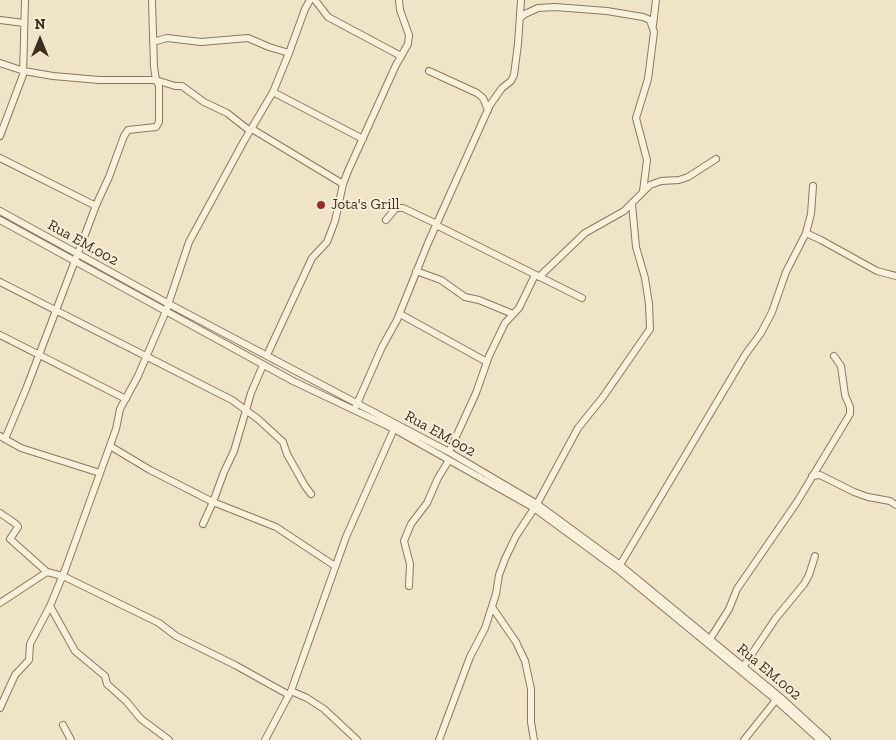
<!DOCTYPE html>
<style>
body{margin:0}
#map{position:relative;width:896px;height:740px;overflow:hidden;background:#f0e4c8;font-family:"Zilla Slab",serif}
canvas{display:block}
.north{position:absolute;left:15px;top:15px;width:50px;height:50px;-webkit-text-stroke:4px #f7eed8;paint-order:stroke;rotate:0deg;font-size:14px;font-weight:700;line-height:20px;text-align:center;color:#3d2e20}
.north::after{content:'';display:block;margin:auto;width:18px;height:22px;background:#3d2e20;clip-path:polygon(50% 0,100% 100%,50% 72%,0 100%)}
</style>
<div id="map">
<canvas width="896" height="740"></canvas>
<div class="north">N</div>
</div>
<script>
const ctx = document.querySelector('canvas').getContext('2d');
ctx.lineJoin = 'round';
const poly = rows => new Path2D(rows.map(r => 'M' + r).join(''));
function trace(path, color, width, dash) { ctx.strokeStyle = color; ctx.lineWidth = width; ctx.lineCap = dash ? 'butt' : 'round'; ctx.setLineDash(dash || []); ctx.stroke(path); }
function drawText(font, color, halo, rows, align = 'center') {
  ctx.font = font + ' "Zilla Slab",serif'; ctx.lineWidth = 4; ctx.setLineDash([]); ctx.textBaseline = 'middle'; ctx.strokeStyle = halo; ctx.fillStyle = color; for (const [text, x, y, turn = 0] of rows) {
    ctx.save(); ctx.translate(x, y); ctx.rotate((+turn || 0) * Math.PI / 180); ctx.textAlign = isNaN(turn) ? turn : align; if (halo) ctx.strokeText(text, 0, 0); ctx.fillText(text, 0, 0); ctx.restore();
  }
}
const minor = poly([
 [315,0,328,17,401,56],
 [520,18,525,14,538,8,555,7,607,11,643,17,650,20,654,32,648,79,636,118,647,160,643,191],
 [0,20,24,23],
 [653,25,656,0],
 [153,42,167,38,201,42,248,38,269,47,289,53],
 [0,63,24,71,53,76,99,80,156,80,175,86,182,86,204,102,227,113,250,131],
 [429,71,477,93,483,98,488,110],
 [273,92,363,139],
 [252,129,343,184],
 [0,136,23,75,25,0],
 [0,158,96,206],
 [0,211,169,304,449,452,537,504,620,565,780,697,827,740],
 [0,220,293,381,394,429,534,508,617,569,776,700,820,740],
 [386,220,396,208,403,208,437,224],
 [436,225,582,298],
 [806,233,811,214,813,186],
 [416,271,441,280,465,297,479,300,513,314],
 [539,277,585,233,624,211,650,185,661,181,679,180,688,177,716,159],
 [0,282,232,400,258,419,283,442,287,454,305,486,311,494],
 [400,314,487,362],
 [0,335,126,399],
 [267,355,312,258,327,242,335,221,343,184,348,171,396,65,408,44,409,35,400,10,399,0],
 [356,406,382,347,397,320,428,243,490,105,502,88,511,81,514,75,518,44,521,0],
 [0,436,21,448,100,473],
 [5,439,26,389,97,203,109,177,124,136,128,130,156,127,159,122,159,86,156,80,154,67,152,0],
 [110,446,150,470,213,502,276,527,335,566],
 [449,452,476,393,489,356,505,323,519,308,535,275],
 [812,476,820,475,854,492,868,497,890,501,896,505],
 [0,513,16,524,18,527,10,539,47,572,63,576,159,623,176,636,235,665,289,695],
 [203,524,213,502,224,472,234,451,251,393,263,365],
 [620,565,745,355,761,333,772,312,786,272,806,233,821,240,877,271,896,276],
 [409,586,410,564,404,541,411,524,427,503,438,478,449,460],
 [0,603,47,572],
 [50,606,75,651,105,676,107,684,126,701,141,719,169,740],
 [492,607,516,642,525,661,531,689,531,722,534,740],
 [710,639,729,609,737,589,797,502,850,414,850,407,845,395,841,366,834,356],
 [743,667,776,618,804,584,809,575,815,556],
 [291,691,307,698,324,709,357,740],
 [0,708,15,675,29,660,30,644,50,606,65,570,116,429,120,409,138,376,166,311,189,242,244,141,273,92,289,53,305,9,310,0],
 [63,725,71,740],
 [265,740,291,691,346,537,394,429],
 [439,740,470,657,485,628,496,594,499,575,505,559,516,536,537,504,578,428,603,397,650,329,649,304,645,278,636,247,632,204],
 [744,740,776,700]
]);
trace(minor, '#8d765c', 8);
trace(minor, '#faf1dc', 6);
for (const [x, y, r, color] of [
 [321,205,5,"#9e2a2b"]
]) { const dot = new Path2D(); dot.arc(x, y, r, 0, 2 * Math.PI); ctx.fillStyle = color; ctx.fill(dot); trace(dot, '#f7eed8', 2); }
drawText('15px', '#3d2e20', '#f7eed8', [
 ["Jota's Grill",331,205]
], 'left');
drawText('15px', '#3d2e20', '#f7eed8', [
 ["Rua EM.002",83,243,29],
 ["Rua EM.002",440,434,29],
 ["Rua EM.002",769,672,40]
]);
</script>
